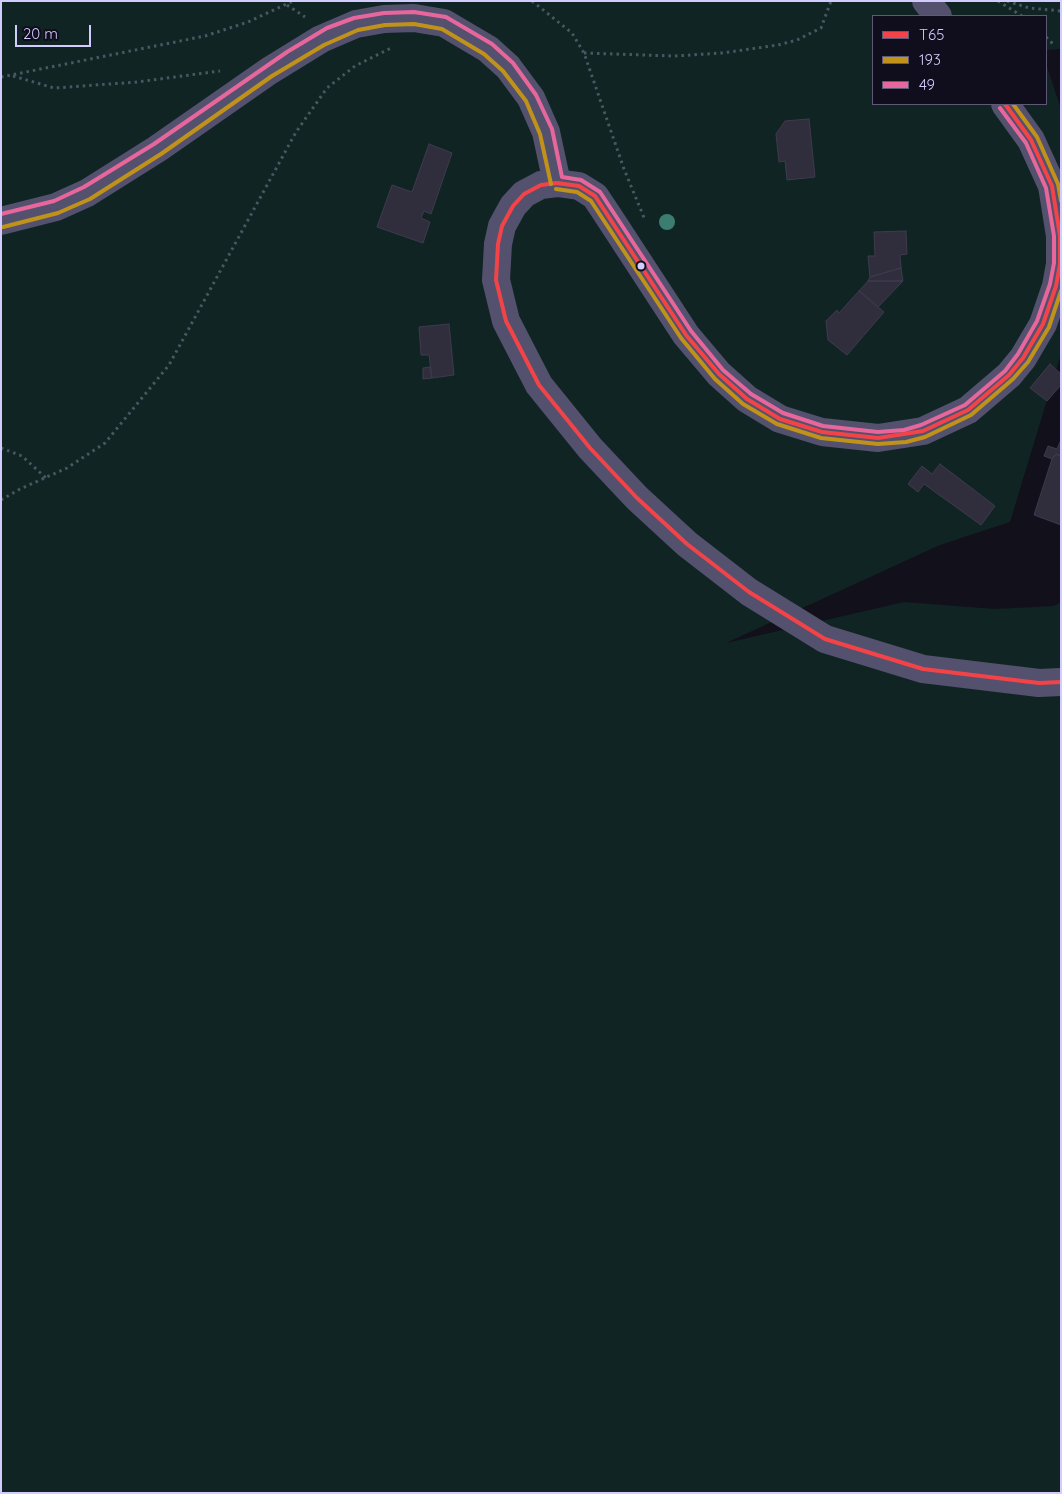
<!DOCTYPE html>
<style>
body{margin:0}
#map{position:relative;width:1062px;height:1494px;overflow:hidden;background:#12101a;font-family:Quicksand,sans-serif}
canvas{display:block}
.frame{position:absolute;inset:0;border:2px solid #d1ccfd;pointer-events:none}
.legend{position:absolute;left:872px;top:15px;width:175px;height:90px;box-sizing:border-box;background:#100d1d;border:1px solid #5d5977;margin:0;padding:6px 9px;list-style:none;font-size:15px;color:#d1ccfd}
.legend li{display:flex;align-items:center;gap:10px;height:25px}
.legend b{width:25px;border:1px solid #5d5977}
.scale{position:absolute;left:15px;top:25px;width:76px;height:22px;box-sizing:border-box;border:2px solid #d1ccfd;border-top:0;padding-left:6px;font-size:15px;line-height:18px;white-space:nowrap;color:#d1ccfd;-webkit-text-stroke:4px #100d1d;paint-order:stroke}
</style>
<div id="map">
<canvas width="1062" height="1494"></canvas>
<div class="frame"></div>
<ul class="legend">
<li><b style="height:6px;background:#f24448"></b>T65</li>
<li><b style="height:6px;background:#c0921a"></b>193</li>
<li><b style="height:6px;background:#e7679c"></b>49</li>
</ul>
<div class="scale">20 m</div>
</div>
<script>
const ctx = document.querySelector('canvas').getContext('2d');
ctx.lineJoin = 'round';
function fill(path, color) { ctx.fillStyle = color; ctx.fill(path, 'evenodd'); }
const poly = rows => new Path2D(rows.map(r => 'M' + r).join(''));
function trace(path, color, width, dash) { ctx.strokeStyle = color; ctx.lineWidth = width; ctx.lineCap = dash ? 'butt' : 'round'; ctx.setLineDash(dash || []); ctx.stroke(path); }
fill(poly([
 [1,1,1061,1,1061,49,1046,50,1046,16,873,16,873,104,1046,104,1046,64,1061,109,1061,354,1010,522,940,545,726,643,904,602,995,609,1054,606,1061,602,1061,1493,1,1493]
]), '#102424');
const building = poly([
 [809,119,815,177,787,180,785,161,779,162,776,134,785,121,809,119],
 [429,144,452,153,431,214,424,211,421,218,430,222,423,243,377,227,392,185,412,192,429,144],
 [906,231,907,254,900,255,901,268,870,277,868,256,875,256,874,232,906,231],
 [901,268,903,281,868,281,870,277,901,268],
 [868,281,903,281,878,307,859,291,868,281],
 [859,291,884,312,847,355,828,340,826,321,837,310,839,313,859,291],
 [449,324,454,375,432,378,429,355,421,355,419,327,449,324],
 [1050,364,1061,374,1061,385,1047,401,1030,388,1050,364],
 [430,367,432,378,423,379,423,368,430,367],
 [1061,440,1061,456,1056,454,1052,459,1044,456,1048,446,1057,449,1061,440],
 [1056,454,1061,456,1061,525,1034,515,1052,459,1056,454],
 [940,464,995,506,981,525,924,484,918,492,908,484,922,466,932,474,940,464]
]);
fill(building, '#302e3c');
trace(building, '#3e3a4e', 1);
trace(poly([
 [532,1,572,33,584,53,624,169,645,220],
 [998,1,1022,16],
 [1007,1,1029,8,1061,11],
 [287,5,305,17],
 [1046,37,1054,45],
 [584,53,674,56,722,53,778,45,797,40,821,28,831,1],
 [13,76,54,88,69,87,137,82,220,71],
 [1,77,205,36,248,22,293,1],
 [1,448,22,456,46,478],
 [1,500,20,489,67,468,105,443,169,365,296,132,327,88,355,66,393,47]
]), '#495762', 3, [2.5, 4]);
trace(poly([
 [926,1,938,16],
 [1005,104,1031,140,1052,186,1060,236,1060,264,1056,286,1043,324,1023,358,1009,375,968,410,923,431,878,438,822,432,780,419,747,399,719,374,686,335,607,214,595,196,579,186,557,183,541,185,524,194,513,206,502,226,498,244,496,280,506,321,539,385,590,448,637,498,687,544,749,592,825,639,923,669,1039,683,1061,682],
 [1,221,56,207,87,193,157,149,269,71,321,39,356,24,384,19,414,18,444,23,488,49,508,67,531,98,546,132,557,183]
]), '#53516d', 28);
trace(poly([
 [1005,104,1031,140,1052,186,1060,236,1060,264,1056,286,1043,324,1023,358,1009,375,968,410,923,431,878,438,822,432,780,419,747,399,719,374,686,335,595,196,579,186,557,183,541,185,524,194,513,206,502,226,498,244,496,280,506,321,539,385,590,448,637,498,687,544,749,592,825,639,923,669,1039,683,1061,682]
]), '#f24448', 4);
trace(poly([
 [1013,104,1037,137,1058,184,1061,201],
 [556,189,577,192,591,201,681,338,715,379,743,404,777,424,821,438,878,444,906,442,925,437,971,415,1013,379,1028,362,1049,327,1061,291],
 [3,227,58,213,90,199,161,154,272,76,324,45,358,30,385,25,414,24,442,29,484,54,503,71,526,101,540,134,551,184]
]), '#c0921a', 4);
trace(poly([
 [1,214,54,201,84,187,154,144,287,52,327,28,354,18,384,13,414,12,446,17,492,44,513,63,536,95,552,129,562,177,581,180,600,192,691,331,723,370,751,394,783,413,823,426,878,432,904,430,921,425,965,405,1005,371,1018,354,1037,321,1050,284,1054,263,1054,236,1046,188,1026,143,1000,108]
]), '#e7679c', 4);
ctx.fillStyle = '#3b7e71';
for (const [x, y] of [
 [667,222]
]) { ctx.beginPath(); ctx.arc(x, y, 8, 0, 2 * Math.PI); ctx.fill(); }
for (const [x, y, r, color] of [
 [641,266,4.5,"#d1ccfd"]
]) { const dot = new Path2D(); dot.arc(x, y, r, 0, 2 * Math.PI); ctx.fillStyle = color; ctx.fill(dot); trace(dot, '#100d1d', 2); }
</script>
